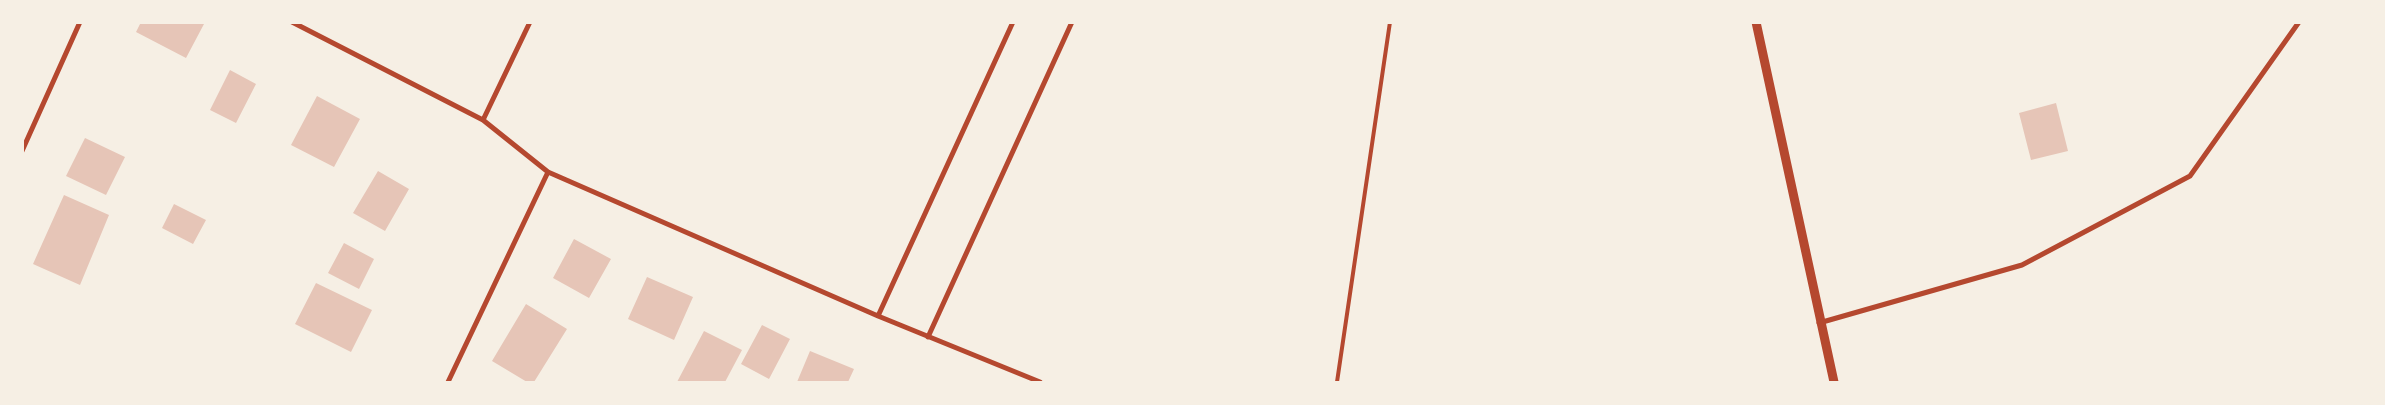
<!DOCTYPE html>
<style>
body{margin:0}
#map{position:relative;width:2385px;height:405px;overflow:hidden;background:#f6efe4;font-family:"Fira Sans Condensed",sans-serif}
canvas{display:block}
.frame{position:absolute;inset:0;border:24px solid #f6efe4;pointer-events:none}
</style>
<div id="map">
<canvas width="2385" height="405"></canvas>
<div class="frame"></div>
</div>
<script>
const ctx = document.querySelector('canvas').getContext('2d');
ctx.lineJoin = 'round';
function fill(path, color) { ctx.fillStyle = color; ctx.fill(path, 'evenodd'); }
const poly = rows => new Path2D(rows.map(r => 'M' + r).join(''));
function trace(path, color, width, dash) { ctx.strokeStyle = color; ctx.lineWidth = width; ctx.lineCap = dash ? 'butt' : 'round'; ctx.setLineDash(dash || []); ctx.stroke(path); }
fill(poly([
 [141,22,201,22,204,24,186,58,136,32],
 [230,70,256,84,236,123,210,110],
 [317,96,360,119,334,167,291,145],
 [2056,103,2068,151,2031,160,2019,113],
 [85,138,125,157,106,195,66,176],
 [378,171,409,189,385,231,353,213],
 [64,195,109,215,80,285,33,264],
 [174,204,206,220,193,244,162,228],
 [574,239,611,259,589,298,553,278],
 [344,243,374,259,359,289,328,273],
 [647,277,693,297,674,340,628,319],
 [316,283,372,310,351,352,295,324],
 [526,304,567,329,534,382,527,382,492,361],
 [762,325,790,339,769,379,741,364],
 [704,331,742,350,725,382,677,382],
 [810,351,854,369,848,382,797,382]
]), '#e6c5b7');
trace(poly([
 [1337,382,1390,22]
]), '#b5482f', 4);
trace(poly([
 [292,22,483,120,548,172,878,316,1040,382],
 [483,120,530,22],
 [22,151,80,22],
 [878,316,1013,22],
 [1819,323,2022,265,2190,176,2299,22],
 [928,337,1072,22],
 [448,382,548,172]
]), '#b5482f', 5);
trace(poly([
 [1756,22,1834,382]
]), '#b5482f', 9);
</script>
